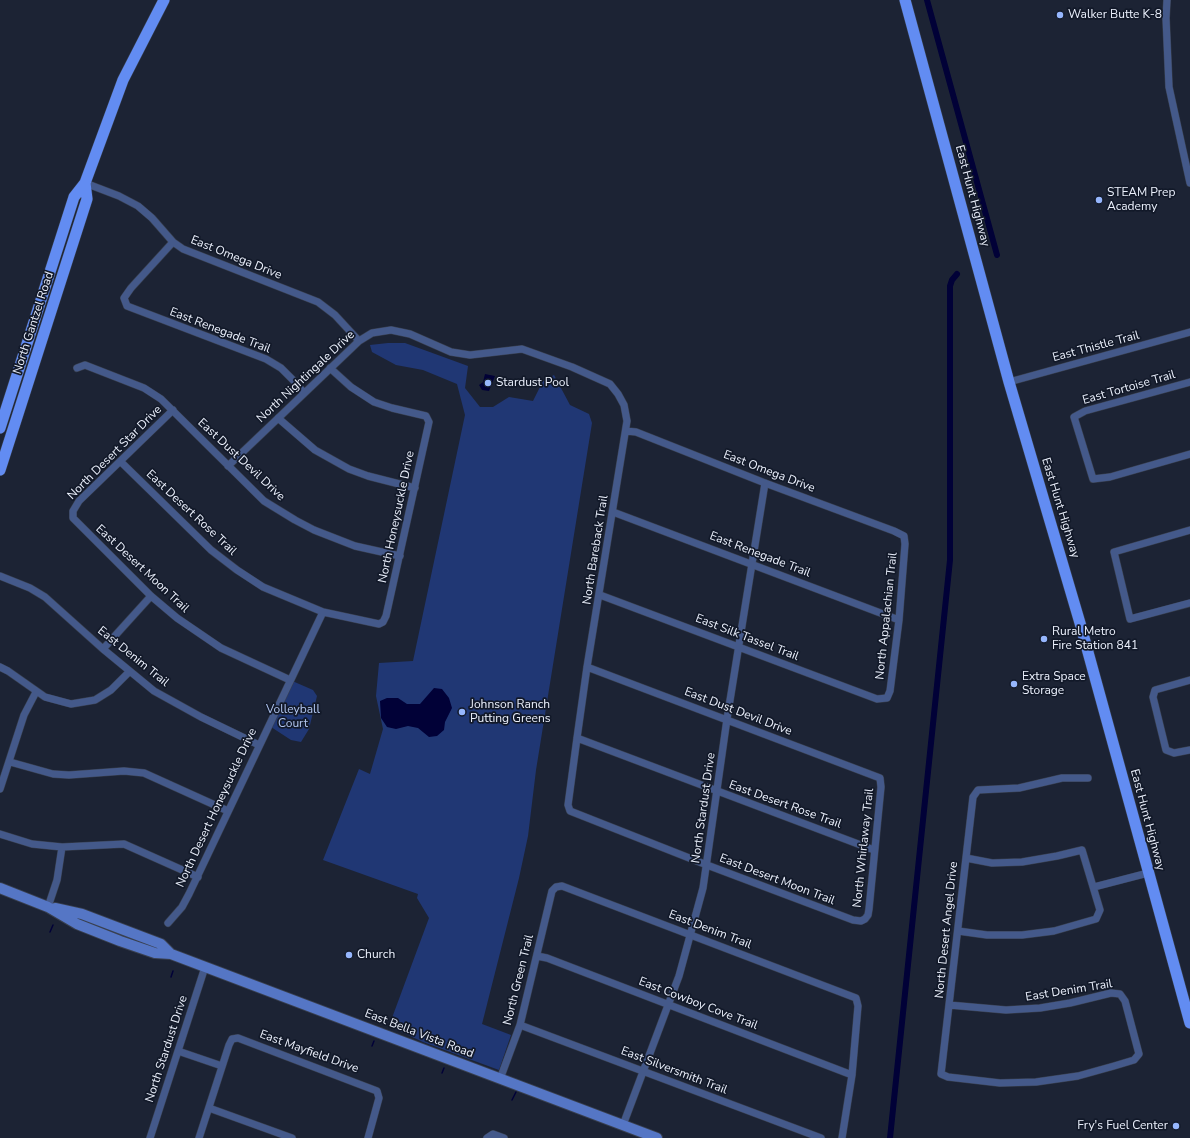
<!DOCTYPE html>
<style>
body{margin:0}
canvas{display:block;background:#1c2334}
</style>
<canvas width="1190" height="1138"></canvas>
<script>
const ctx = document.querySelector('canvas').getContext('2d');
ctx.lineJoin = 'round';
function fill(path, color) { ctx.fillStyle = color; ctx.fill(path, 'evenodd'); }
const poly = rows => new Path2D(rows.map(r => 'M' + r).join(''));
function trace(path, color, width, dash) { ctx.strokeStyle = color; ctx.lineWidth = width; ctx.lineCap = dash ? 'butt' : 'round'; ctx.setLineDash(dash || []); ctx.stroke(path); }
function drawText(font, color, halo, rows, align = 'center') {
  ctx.font = font + ' "Nunito Sans",sans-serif'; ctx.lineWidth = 3.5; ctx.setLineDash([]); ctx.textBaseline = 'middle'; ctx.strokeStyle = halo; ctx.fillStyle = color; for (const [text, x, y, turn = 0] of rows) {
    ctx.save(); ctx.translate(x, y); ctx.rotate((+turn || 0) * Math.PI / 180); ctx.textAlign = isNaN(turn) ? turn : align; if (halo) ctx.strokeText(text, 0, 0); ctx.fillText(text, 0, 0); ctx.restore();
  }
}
fill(poly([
 [388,343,405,343,468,366,465,388,480,407,493,407,509,397,533,401,543,381,554,375,570,405,589,414,592,423,536,770,528,836,519,878,482,1024,511,1035,499,1070,423,1042,389,1026,429,918,417,898,418,894,323,860,359,769,370,774,383,729,376,696,379,663,413,661,465,415,457,384,423,370,396,365,372,352,370,345],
 [290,680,313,690,317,696,309,729,301,742,291,740,268,725]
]), '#203774');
fill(poly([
 [485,374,495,376,489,391,482,390,479,385,483,382],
 [434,688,442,689,449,698,452,708,445,722,444,730,437,736,429,737,418,728,408,726,396,729,387,727,381,718,380,701,387,698,398,698,407,704,420,704]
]), '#010137');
trace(poly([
 [50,932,53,925],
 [171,977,173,971],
 [372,1046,374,1041],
 [442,1073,444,1068],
 [512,1100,516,1092]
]), '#010137', 1.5);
trace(poly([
 [927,0,997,255],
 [890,1138,950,560,950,286,952,280,957,274]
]), '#010137', 6);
const street = poly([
 [1167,0,1166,18,1169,87,1190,183],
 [85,183,119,196,138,206,152,218,173,242,183,249,318,302,335,315,359,341],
 [173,242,131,288,124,298,127,306,266,359,281,368,294,381,304,393],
 [77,368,85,365,144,388,161,399,264,501,295,520,314,530,355,546,400,556],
 [1009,382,1190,332],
 [1190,382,1085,411,1074,417,1093,479,1110,477,1190,454],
 [173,410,79,501,73,511,73,518,151,596,177,618,221,648,290,680],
 [278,418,315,450,349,469,368,476,415,488],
 [121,462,211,550,237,570,263,587,323,612,379,624,383,622,386,616,429,422,426,416,392,408,374,402,351,387,330,368],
 [228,466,359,341,372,333,391,330,410,334,451,352,470,355,522,349,572,367,610,384,618,394,624,405,627,421,587,667,577,738,568,805,570,811,707,865,853,920,861,921,865,919,868,915,869,909,881,787,880,778,587,667],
 [613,512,899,620],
 [1190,530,1114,552,1130,619,1190,603],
 [0,576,30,588,45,597,103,649,154,691,201,717,259,745],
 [600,595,877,699,887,698,890,691,899,620,905,544,904,536,894,531,765,483,636,432,626,431],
 [103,649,151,596],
 [0,667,8,671,45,697,71,704,95,700,111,690,129,672],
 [1190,680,1155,690,1153,697,1166,750,1174,753,1190,750],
 [577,738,874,850],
 [10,762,53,774,69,775,124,771,144,773,228,811],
 [0,789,24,715,36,692],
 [0,834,32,844,62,847,124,844,198,877],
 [1094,887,1148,873],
 [48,907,57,880,62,847],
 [168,923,182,907,189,894,323,612],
 [958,931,987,935,1022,935,1054,931,1096,919,1100,910,1082,850,1057,856,1022,862,992,863,966,858],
 [537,956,547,958,852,1075],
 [949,1005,1006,1010,1040,1008,1070,1003,1111,993,1120,994,1125,1001,1139,1054,1134,1060,1114,1066,1078,1076,1036,1082,1000,1083,948,1077,941,1074,973,797,978,790,1019,788,1062,778,1088,778],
 [520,1025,821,1138],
 [178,1051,222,1066],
 [500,1079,520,1025,552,891,556,887,562,886,856,998,858,1006,852,1075,842,1138],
 [209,1108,292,1138],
 [623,1125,679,976,703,888,727,719,765,483],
 [150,1138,205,967],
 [199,1138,229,1045,232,1039,238,1038,377,1091,379,1098,368,1138],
 [487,1138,493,1134,504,1138]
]);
const secondary = poly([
 [0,888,48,907,77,924,120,941,155,953,171,954,657,1138],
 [55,908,82,914,161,944,171,954]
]);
const primary = poly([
 [905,0,1009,382,1080,623,1190,1023],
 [0,428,74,197,85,183,123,80,164,0],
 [0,470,87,199,85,183]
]);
trace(street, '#394050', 8);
trace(secondary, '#394050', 12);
trace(primary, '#394050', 12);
trace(street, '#44598a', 7);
trace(secondary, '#5576c5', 10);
trace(primary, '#628cf2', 11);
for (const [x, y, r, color] of [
 [1060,15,4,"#96b6fd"],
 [1099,200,4,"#96b6fd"],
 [488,383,4,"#96b6fd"],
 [1044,639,4,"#96b6fd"],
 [1014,684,4,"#96b6fd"],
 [462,712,4,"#96b6fd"],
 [349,955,4,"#96b6fd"],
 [1176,1126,4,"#96b6fd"]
]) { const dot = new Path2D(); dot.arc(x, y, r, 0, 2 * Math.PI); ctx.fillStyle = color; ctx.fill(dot); trace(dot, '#121929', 1.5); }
drawText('12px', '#ebf0fc', '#121929', [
 ["Walker Butte K-8",1068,15],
 ["STEAM Prep",1107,193],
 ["Academy",1107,207],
 ["Stardust Pool",496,383],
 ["Rural Metro",1052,632],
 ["Fire Station 841",1052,646],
 ["Extra Space",1022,677],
 ["Storage",1022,691],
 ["Johnson Ranch",470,705],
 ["Putting Greens",470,719],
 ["Church",357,955],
 ["Fry's Fuel Center",1168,1126,"right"]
], 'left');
drawText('12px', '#ebf0fc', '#121929', [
 ["East Hunt Highway",972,196,75],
 ["East Omega Drive",236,258,22],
 ["North Gantzel Road",34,323,-72],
 ["East Renegade Trail",220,331,21],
 ["East Thistle Trail",1096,347,-15],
 ["North Nightingale Drive",306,377,-43],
 ["East Tortoise Trail",1129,388,-16],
 ["North Desert Star Drive",115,453,-45],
 ["East Dust Devil Drive",241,460,43],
 ["East Omega Drive",769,472,21],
 ["East Hunt Highway",1060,508,73],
 ["East Desert Rose Trail",191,513,43],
 ["North Honeysuckle Drive",397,517,-78],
 ["North Bareback Trail",596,550,-81],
 ["East Renegade Trail",760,555,21],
 ["East Desert Moon Trail",142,569,43],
 ["North Appalachian Trail",887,616,-84],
 ["East Silk Tassel Trail",747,638,21],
 ["East Denim Trail",133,657,39],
 ["East Dust Devil Drive",738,712,21],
 ["East Desert Rose Trail",785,805,20],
 ["North Desert Honeysuckle Drive",217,808,-65],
 ["North Stardust Drive",704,808,-82],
 ["East Hunt Highway",1147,820,75],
 ["North Whirlaway Trail",864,848,-84],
 ["East Desert Moon Trail",777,880,21],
 ["East Denim Trail",710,930,21],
 ["North Desert Angel Drive",947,930,-84],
 ["North Green Trail",519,980,-76],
 ["East Denim Trail",1069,991,-9],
 ["East Cowboy Cove Trail",698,1004,21],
 ["East Bella Vista Road",419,1034,21],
 ["North Stardust Drive",167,1049,-72],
 ["East Mayfield Drive",309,1052,20],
 ["East Silversmith Trail",674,1071,21]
]);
drawText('12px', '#b1c5ef', '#121929', [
 ["Volleyball",293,710],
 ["Court",293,724]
]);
</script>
